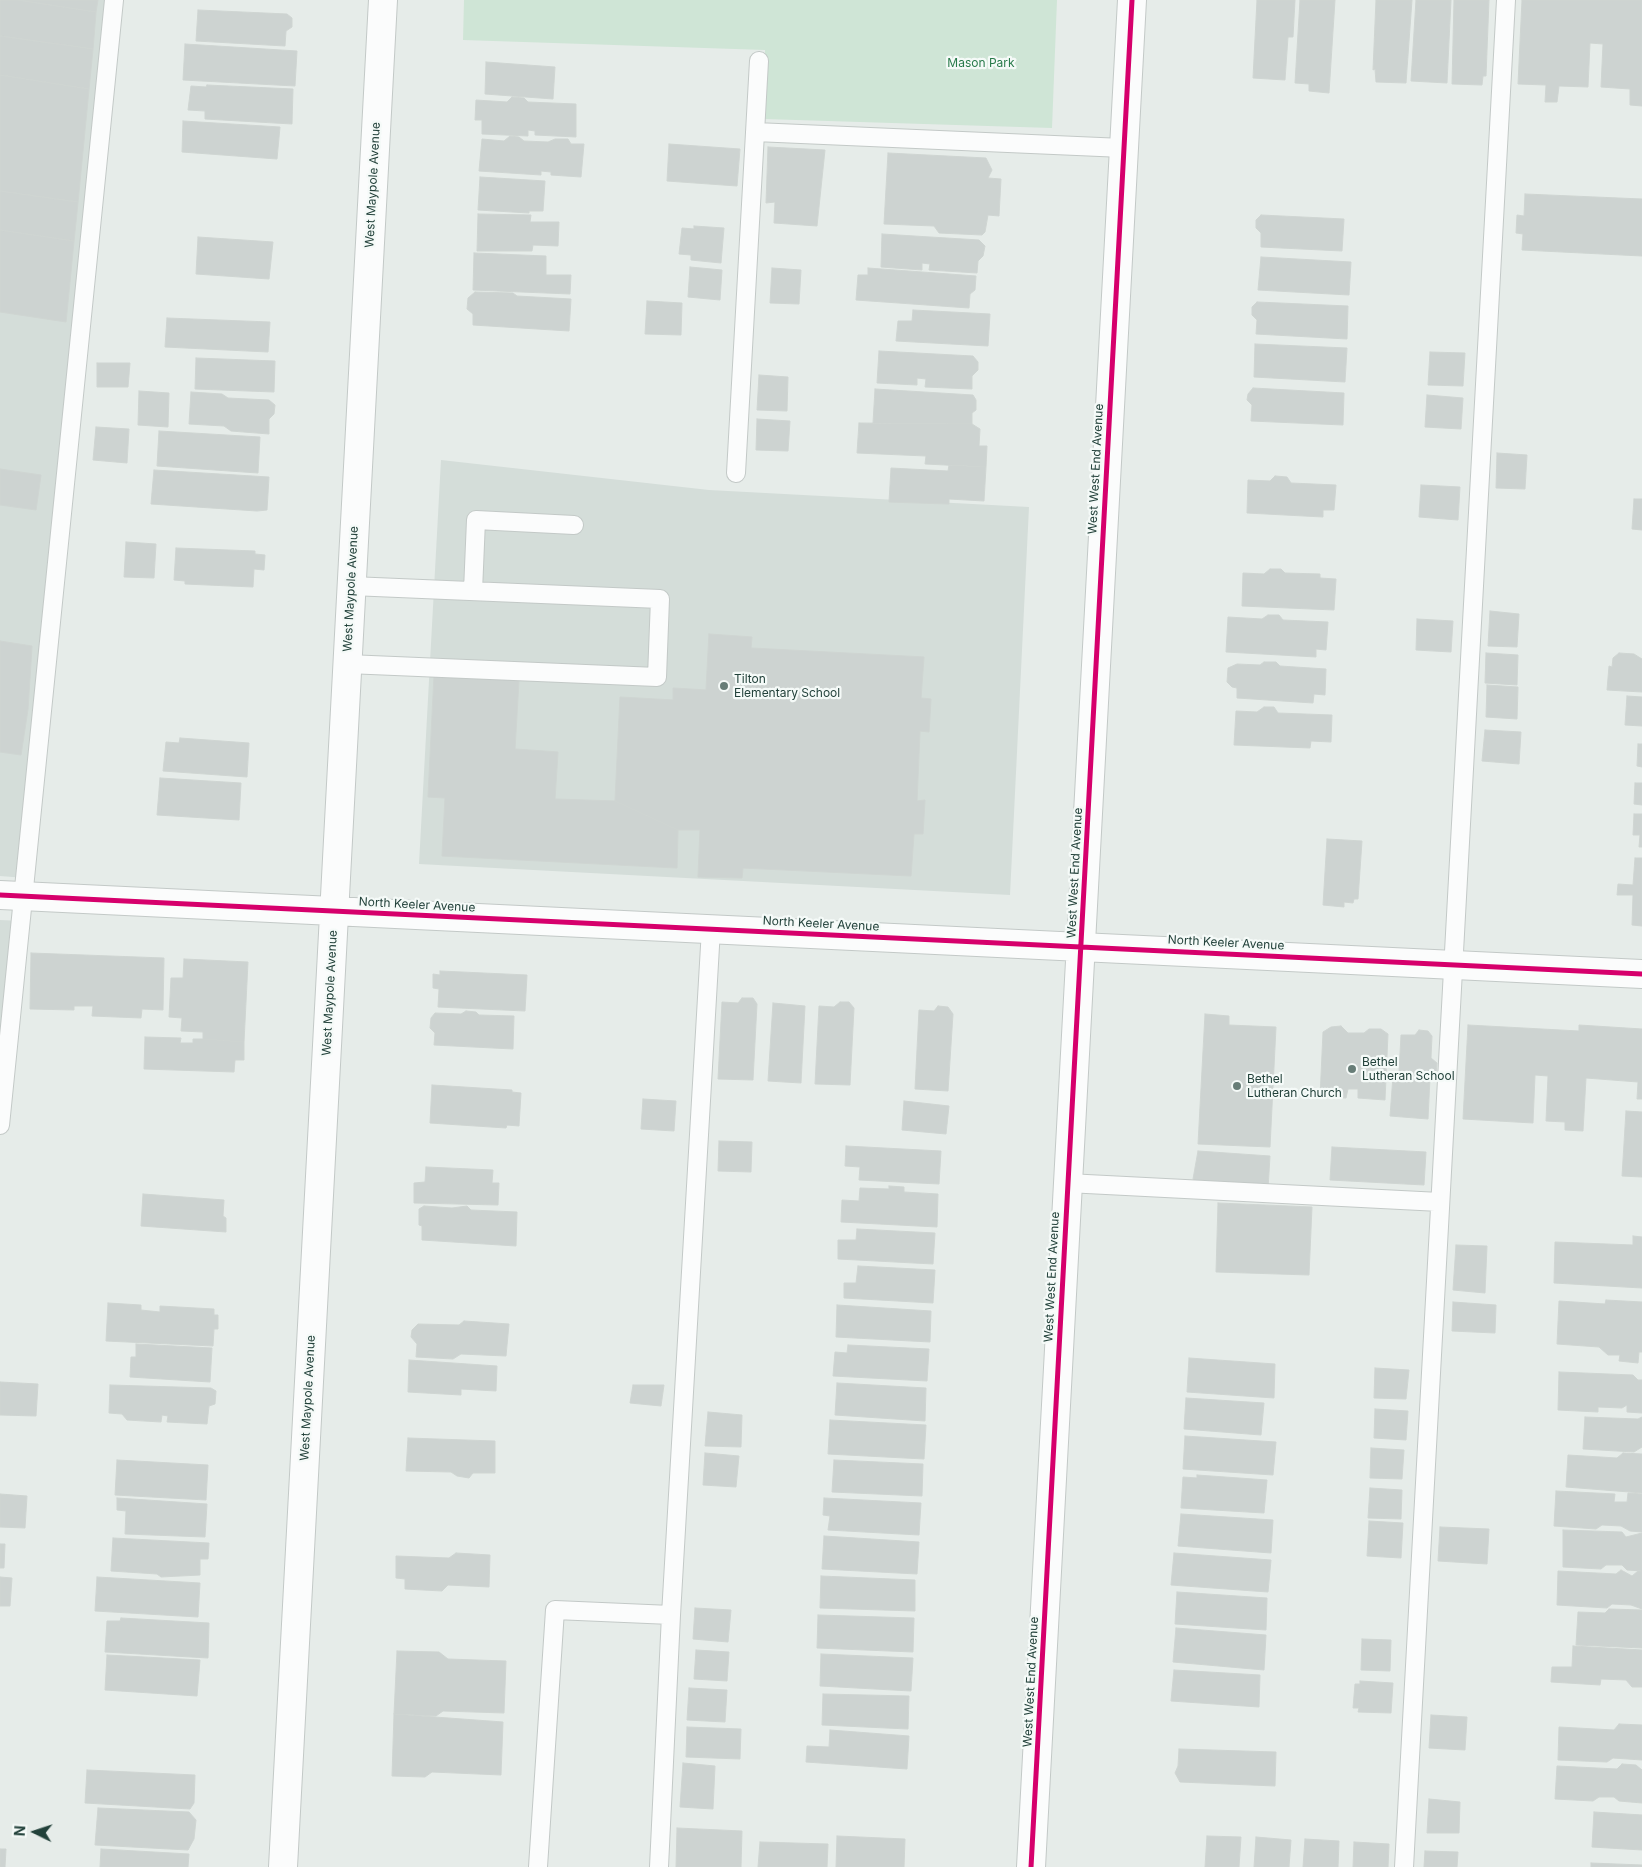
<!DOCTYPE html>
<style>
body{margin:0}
#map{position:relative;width:1642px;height:1867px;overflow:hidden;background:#e6ece9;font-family:Inter,sans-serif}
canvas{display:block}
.north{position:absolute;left:10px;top:1807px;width:50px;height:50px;-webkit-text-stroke:4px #f5faf8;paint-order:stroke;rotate:274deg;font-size:14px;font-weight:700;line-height:20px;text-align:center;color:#22413a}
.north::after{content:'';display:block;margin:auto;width:18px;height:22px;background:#22413a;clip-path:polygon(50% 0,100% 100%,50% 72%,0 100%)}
</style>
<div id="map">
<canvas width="1642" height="1867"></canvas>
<div class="north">N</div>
</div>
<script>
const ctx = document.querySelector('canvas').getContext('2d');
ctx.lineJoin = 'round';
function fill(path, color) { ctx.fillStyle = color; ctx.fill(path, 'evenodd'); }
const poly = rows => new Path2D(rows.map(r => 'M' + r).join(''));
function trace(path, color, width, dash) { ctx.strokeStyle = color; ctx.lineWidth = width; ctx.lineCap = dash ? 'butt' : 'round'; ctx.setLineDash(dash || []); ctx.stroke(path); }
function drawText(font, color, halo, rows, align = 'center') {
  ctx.font = font + ' Inter,sans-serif'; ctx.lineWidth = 4.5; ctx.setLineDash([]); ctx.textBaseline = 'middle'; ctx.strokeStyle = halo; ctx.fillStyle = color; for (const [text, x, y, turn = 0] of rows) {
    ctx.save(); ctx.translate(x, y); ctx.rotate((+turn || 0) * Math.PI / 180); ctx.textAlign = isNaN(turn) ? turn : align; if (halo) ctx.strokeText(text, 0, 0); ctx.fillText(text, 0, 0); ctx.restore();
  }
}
fill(poly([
 [0,0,114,0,26,878,0,876],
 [441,460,709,490,1029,507,1010,895,419,864],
 [0,920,21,921,0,1125]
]), '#d4ddd9');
fill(poly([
 [464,0,1057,0,1052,128,764,119,765,50,463,40]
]), '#cfe5d6');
const building = poly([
 [0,0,18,0,96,12,93,49,0,36,0,0],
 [18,0,98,0,96,12,18,0],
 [1257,0,1295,0,1293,37,1288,37,1285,80,1253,78,1257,0],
 [1300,0,1335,0,1329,93,1309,91,1309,84,1295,83,1300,0],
 [1376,0,1412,0,1406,83,1376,82,1375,69,1373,70,1376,0],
 [1416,0,1451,0,1447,83,1411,81,1416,0],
 [1454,0,1489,0,1486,76,1483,76,1482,85,1452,84,1454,0],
 [1522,0,1642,0,1642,106,1630,105,1630,89,1601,87,1603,44,1590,43,1588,87,1559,86,1557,102,1545,102,1546,85,1518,84,1522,0],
 [198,10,287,14,292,18,292,27,286,31,285,46,196,41,198,10],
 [0,36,93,49,89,89,0,75,0,36],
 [185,44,297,51,295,86,183,80,185,44],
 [486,62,555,67,553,99,485,94,486,62],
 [0,75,89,89,78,202,0,191,0,75],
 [207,85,293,89,292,124,205,119,205,111,188,110,191,86,206,87,207,85],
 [512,97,524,98,528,102,576,104,576,137,535,135,535,131,528,130,528,136,482,134,482,120,475,120,476,100,507,102,512,97],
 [183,121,280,127,277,159,182,152,183,121],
 [510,136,519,137,524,141,548,142,555,139,568,139,571,144,584,144,581,177,551,175,551,172,541,171,541,175,479,171,482,139,504,141,510,136],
 [669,144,740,149,737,186,667,181,669,144],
 [768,147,825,150,817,226,774,223,775,202,766,203,768,147],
 [888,153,986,158,992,170,988,178,1001,179,999,216,988,215,985,232,982,235,939,233,934,226,884,224,888,153],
 [480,177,545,181,543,211,529,211,529,213,478,210,480,177],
 [0,191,78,202,74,241,0,230,0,191],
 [1525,194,1642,199,1642,256,1522,250,1523,234,1516,233,1517,215,1524,216,1525,194],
 [478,214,531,215,530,222,559,222,558,246,533,245,532,251,477,251,478,214],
 [1261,215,1344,219,1342,251,1261,247,1261,233,1256,228,1256,220,1261,215],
 [694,226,724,228,721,263,691,260,691,255,679,254,682,228,694,229,694,226],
 [0,230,74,241,66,322,0,312,0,230],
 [882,234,979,240,985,246,983,256,978,261,977,273,929,270,930,264,922,263,922,270,881,267,882,234],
 [198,237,273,242,269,279,196,274,198,237],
 [474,253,546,256,546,275,571,275,570,294,473,290,474,253],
 [1261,257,1351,262,1349,295,1258,290,1261,257],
 [690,267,722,270,720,300,688,297,690,267],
 [772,268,801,270,799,304,770,303,772,268],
 [868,268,976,276,975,290,970,294,969,308,856,300,858,275,868,275,868,268],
 [475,292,513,293,517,296,571,299,569,331,473,325,473,314,467,309,468,298,475,292],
 [647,301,682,303,681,335,645,334,647,301],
 [1257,302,1348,306,1347,339,1256,334,1257,320,1252,315,1252,307,1257,302],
 [913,310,990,314,988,346,896,341,898,321,912,321,913,310],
 [167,318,270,322,268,352,165,347,167,318],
 [1255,344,1347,348,1345,382,1254,377,1255,344],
 [879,351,973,356,978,362,978,370,972,376,972,389,925,387,926,379,917,378,917,385,877,383,879,351],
 [1430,352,1465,353,1463,386,1428,385,1430,352],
 [196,358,275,361,274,392,195,389,196,358],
 [97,363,130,363,128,387,97,387,97,363],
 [759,375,788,377,787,411,757,410,759,375],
 [1253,388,1344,393,1343,425,1251,421,1252,405,1247,400,1248,394,1253,388],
 [875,389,973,395,976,400,976,410,972,413,972,424,873,423,875,389],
 [139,391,169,393,168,427,138,425,139,391],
 [191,392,222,394,228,398,269,400,275,405,274,414,269,419,269,434,231,431,224,426,189,424,191,392],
 [1427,395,1463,398,1461,429,1425,427,1427,395],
 [757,419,790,421,788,451,756,450,757,419],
 [859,423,972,424,980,429,979,446,987,446,986,467,925,464,926,456,857,453,859,423],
 [96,427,129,429,127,463,93,460,96,427],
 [159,431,260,437,258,473,157,466,159,431],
 [1497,453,1527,455,1525,489,1496,488,1497,453],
 [949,465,986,467,984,501,949,499,949,504,889,502,891,468,948,471,949,465],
 [0,469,41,475,36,510,0,505,0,469],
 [154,470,269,477,267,510,257,511,151,504,154,470],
 [1275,476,1287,477,1291,483,1336,485,1334,510,1323,510,1323,517,1247,513,1248,480,1270,481,1275,476],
 [1421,485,1460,487,1458,520,1419,517,1421,485],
 [1634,499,1642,499,1642,530,1632,529,1634,499],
 [126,542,156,544,154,578,124,577,126,542],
 [176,548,255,551,255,554,265,555,264,570,254,569,253,587,185,584,185,581,174,580,176,548],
 [1270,569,1281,569,1285,573,1320,574,1320,578,1336,579,1334,610,1242,606,1243,573,1264,574,1270,569],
 [1490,611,1519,614,1517,647,1488,646,1490,611],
 [1268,615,1279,615,1283,620,1328,622,1326,650,1316,649,1316,657,1226,652,1228,617,1262,619,1268,615],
 [1417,619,1453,621,1451,652,1416,650,1417,619],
 [709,634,752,637,751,648,924,657,921,698,931,699,929,732,920,731,917,801,925,800,923,834,914,834,911,876,743,868,742,878,698,877,700,830,678,830,615,801,620,697,673,700,673,688,706,690,709,634],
 [0,641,32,646,28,709,21,755,0,752,0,641],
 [1486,653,1518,655,1517,685,1485,683,1486,653],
 [1619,653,1634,654,1642,659,1642,692,1607,690,1609,666,1612,667,1613,658,1619,653],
 [1264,662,1276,662,1280,666,1326,669,1325,695,1314,694,1313,703,1237,698,1237,688,1232,687,1227,682,1228,668,1237,664,1260,665,1264,662],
 [434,676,519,680,515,749,558,752,555,799,615,801,678,830,677,868,442,856,445,798,428,797,434,676],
 [1487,685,1518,687,1517,719,1486,717,1487,685],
 [1627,696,1642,697,1642,726,1625,725,1627,696],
 [1264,707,1274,707,1278,713,1332,715,1331,742,1311,741,1310,748,1234,745,1236,711,1257,712,1264,707],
 [1485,730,1521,732,1519,764,1482,761,1485,730],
 [180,738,249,743,247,777,163,771,166,742,179,743,180,738],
 [1638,744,1642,744,1642,767,1637,766,1638,744],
 [160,778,241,783,239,820,157,815,160,778],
 [1635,783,1642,783,1642,805,1634,804,1635,783],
 [1634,814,1642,814,1642,847,1639,847,1640,835,1633,835,1634,814],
 [1327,839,1362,841,1358,899,1354,899,1353,903,1344,902,1344,907,1323,905,1327,839],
 [1635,858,1642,858,1642,926,1632,925,1633,895,1617,895,1618,884,1633,885,1635,858],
 [31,953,164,958,163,1010,142,1009,141,1018,92,1016,93,1006,74,1006,74,1010,30,1009,31,953],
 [184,959,248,962,244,1042,203,1039,203,1032,181,1031,182,1018,169,1017,171,978,183,978,184,959],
 [440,971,527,975,525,1011,438,1007,439,989,433,988,433,974,440,975,440,971],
 [742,998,753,998,757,1004,753,1080,718,1079,722,1002,738,1003,742,998],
 [840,1002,849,1002,854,1008,850,1085,815,1084,819,1006,834,1007,840,1002],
 [773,1003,805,1006,801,1083,768,1081,773,1003],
 [938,1006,948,1007,953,1014,948,1091,915,1089,919,1010,934,1011,938,1006],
 [466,1011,476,1012,479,1015,514,1016,513,1049,434,1045,435,1033,430,1028,431,1018,435,1013,461,1014,466,1011],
 [1205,1014,1229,1016,1229,1025,1276,1027,1270,1147,1198,1144,1205,1014],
 [1468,1025,1579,1031,1579,1025,1642,1029,1642,1099,1637,1099,1638,1082,1586,1078,1583,1131,1565,1130,1565,1122,1546,1121,1548,1076,1535,1075,1533,1123,1463,1119,1468,1025],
 [1341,1026,1348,1033,1364,1033,1369,1029,1381,1029,1388,1034,1385,1100,1358,1098,1358,1089,1348,1089,1346,1098,1320,1097,1323,1032,1331,1027,1341,1026],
 [1419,1030,1428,1031,1432,1036,1431,1058,1437,1063,1436,1074,1430,1078,1428,1119,1390,1116,1393,1076,1399,1072,1401,1035,1415,1035,1419,1030],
 [145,1037,181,1038,180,1043,193,1043,193,1039,203,1039,244,1042,244,1060,235,1060,234,1072,144,1069,145,1037],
 [432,1085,512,1090,512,1092,521,1093,519,1126,507,1125,506,1128,430,1123,432,1085],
 [643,1099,676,1101,674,1131,641,1129,643,1099],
 [904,1101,949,1106,946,1134,902,1130,904,1101],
 [1626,1111,1642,1112,1642,1177,1622,1176,1626,1111],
 [719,1141,752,1142,751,1172,718,1171,719,1141],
 [846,1146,941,1151,939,1184,859,1180,860,1167,845,1166,846,1146],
 [1332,1147,1426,1152,1424,1185,1330,1180,1332,1147],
 [1198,1151,1270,1156,1268,1189,1196,1184,1193,1179,1198,1151],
 [426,1167,493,1170,492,1183,499,1183,498,1205,414,1203,414,1183,425,1182,426,1167],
 [889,1186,904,1187,904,1192,938,1194,937,1227,841,1222,842,1200,859,1201,860,1188,889,1189,889,1186],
 [143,1194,224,1200,223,1216,226,1218,226,1232,141,1226,143,1194],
 [1218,1203,1312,1207,1309,1275,1216,1272,1218,1203],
 [424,1206,452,1208,467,1206,471,1210,517,1212,516,1246,422,1240,422,1226,419,1225,419,1209,424,1206],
 [857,1229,935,1233,933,1264,838,1259,838,1240,856,1240,857,1229],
 [1633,1236,1642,1237,1642,1288,1554,1283,1555,1242,1633,1245,1633,1236],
 [1456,1245,1487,1246,1485,1293,1453,1290,1456,1245],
 [858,1266,935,1270,933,1303,844,1298,844,1283,856,1283,858,1266],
 [1606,1300,1642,1302,1642,1352,1639,1352,1638,1363,1619,1361,1620,1355,1608,1355,1599,1347,1557,1344,1559,1301,1605,1304,1606,1300],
 [1453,1302,1496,1305,1495,1333,1452,1331,1453,1302],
 [108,1303,141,1305,141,1310,160,1312,160,1306,214,1309,214,1315,218,1315,218,1329,214,1329,213,1346,106,1341,108,1303],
 [837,1305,931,1311,930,1342,836,1337,837,1305],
 [464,1321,509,1324,506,1356,461,1354,453,1359,416,1357,417,1344,411,1337,412,1330,418,1324,459,1325,464,1321],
 [136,1344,212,1348,210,1382,130,1377,131,1357,136,1357,136,1344],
 [848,1345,929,1349,927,1381,833,1376,835,1352,847,1353,848,1345],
 [1189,1358,1275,1364,1274,1398,1187,1392,1189,1358],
 [409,1360,497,1366,496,1391,461,1389,461,1395,408,1392,409,1360],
 [1375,1368,1409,1370,1406,1399,1374,1398,1375,1368],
 [1559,1372,1633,1375,1638,1380,1642,1380,1642,1413,1627,1412,1627,1405,1622,1408,1598,1407,1598,1412,1558,1410,1559,1372],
 [0,1382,38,1384,36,1416,0,1415,0,1382],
 [837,1383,926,1388,925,1421,835,1415,837,1383],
 [110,1385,211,1388,216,1391,215,1404,209,1406,207,1424,167,1422,168,1416,162,1415,161,1422,127,1420,122,1414,109,1413,110,1385],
 [633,1385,664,1385,661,1406,630,1403,633,1385],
 [1186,1398,1264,1403,1261,1435,1184,1429,1186,1398],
 [1375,1409,1408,1411,1406,1440,1374,1438,1375,1409],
 [708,1412,742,1415,741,1447,705,1446,708,1412],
 [1585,1417,1638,1419,1642,1417,1642,1447,1634,1452,1583,1449,1585,1417],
 [830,1420,926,1425,924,1459,828,1454,830,1420],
 [1185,1436,1276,1442,1273,1475,1183,1469,1185,1436],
 [408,1438,495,1441,495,1473,473,1473,469,1478,457,1476,451,1472,406,1471,408,1438],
 [1371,1448,1404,1450,1402,1479,1370,1478,1371,1448],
 [705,1453,739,1456,736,1487,703,1485,705,1453],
 [1623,1453,1642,1454,1642,1493,1566,1487,1568,1455,1617,1458,1623,1453],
 [117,1460,208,1465,206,1500,115,1495,117,1460],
 [834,1460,923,1464,922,1496,832,1492,834,1460],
 [1197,1475,1267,1480,1264,1513,1181,1508,1183,1477,1197,1478,1197,1475],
 [1370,1488,1402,1490,1401,1519,1368,1518,1370,1488],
 [1556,1491,1615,1494,1614,1502,1627,1502,1628,1493,1642,1494,1642,1532,1630,1531,1621,1526,1602,1525,1596,1529,1554,1526,1556,1491],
 [0,1494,27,1496,25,1528,0,1527,0,1494],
 [117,1498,207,1504,205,1537,125,1534,126,1511,117,1510,117,1498],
 [824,1498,921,1503,919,1535,828,1530,830,1516,823,1515,824,1498],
 [1181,1514,1273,1520,1271,1553,1178,1546,1181,1514],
 [1369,1521,1403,1523,1401,1558,1367,1556,1369,1521],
 [1440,1527,1489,1529,1487,1564,1438,1561,1440,1527],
 [1563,1530,1622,1532,1626,1537,1642,1533,1642,1571,1627,1570,1622,1565,1606,1565,1601,1569,1563,1567,1563,1530],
 [824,1536,919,1542,917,1574,822,1569,824,1536],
 [113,1538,209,1543,208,1559,200,1559,200,1575,161,1577,157,1574,111,1571,113,1538],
 [0,1544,5,1544,4,1568,0,1568,0,1544],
 [456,1553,490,1555,489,1587,448,1585,442,1591,405,1589,405,1579,396,1578,396,1556,449,1558,456,1553],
 [1174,1553,1271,1560,1268,1592,1171,1585,1174,1553],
 [1621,1570,1632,1576,1638,1571,1642,1571,1642,1609,1631,1605,1612,1604,1607,1608,1557,1605,1558,1571,1616,1574,1621,1570],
 [821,1576,915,1580,915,1611,820,1608,821,1576],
 [0,1577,12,1578,10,1606,0,1606,0,1577],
 [97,1577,200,1583,198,1617,95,1611,97,1577],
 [1177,1592,1267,1598,1266,1630,1175,1624,1177,1592],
 [695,1608,731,1610,728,1642,693,1639,695,1608],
 [1609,1609,1642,1610,1642,1648,1576,1645,1578,1612,1605,1613,1609,1609],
 [818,1615,914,1618,913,1652,817,1648,818,1615],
 [121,1618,209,1623,208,1658,105,1652,107,1621,120,1621,121,1618],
 [1176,1628,1266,1635,1264,1670,1173,1662,1176,1628],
 [1362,1639,1391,1640,1390,1671,1361,1670,1362,1639],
 [1573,1646,1642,1650,1642,1687,1632,1687,1626,1680,1601,1679,1600,1685,1551,1682,1552,1667,1572,1667,1573,1646],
 [696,1650,729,1652,727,1681,694,1679,696,1650],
 [397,1651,439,1652,448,1659,506,1661,504,1713,443,1711,436,1716,394,1714,397,1651],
 [821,1654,913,1658,911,1691,820,1686,821,1654],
 [107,1655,200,1660,197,1696,105,1690,107,1655],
 [1174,1670,1260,1675,1259,1707,1171,1701,1174,1670],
 [1360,1681,1393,1683,1391,1713,1358,1712,1359,1708,1353,1708,1355,1684,1360,1684,1360,1681],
 [689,1688,727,1690,725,1722,687,1720,689,1688],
 [823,1694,909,1696,908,1729,822,1725,823,1694],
 [394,1714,503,1722,501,1775,432,1772,425,1777,392,1776,394,1714],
 [1431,1715,1467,1717,1465,1750,1429,1748,1431,1715],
 [1619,1724,1642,1725,1642,1760,1613,1758,1607,1762,1558,1760,1559,1727,1614,1730,1619,1724],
 [687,1727,741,1729,740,1759,686,1757,687,1727],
 [830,1730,909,1736,907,1769,806,1762,807,1746,829,1747,830,1730],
 [1179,1749,1276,1752,1275,1786,1180,1782,1175,1773,1178,1766,1179,1749],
 [683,1763,715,1766,713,1809,680,1807,683,1763],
 [1622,1764,1636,1765,1642,1770,1642,1803,1619,1801,1614,1797,1599,1797,1593,1801,1555,1799,1557,1766,1617,1769,1622,1764],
 [87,1770,195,1775,194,1803,190,1809,85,1803,87,1770],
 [1429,1799,1460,1802,1459,1833,1427,1833,1429,1799],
 [98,1808,189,1812,196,1820,194,1839,188,1850,95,1845,98,1808],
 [1594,1812,1642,1815,1642,1850,1592,1847,1594,1812],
 [677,1828,742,1831,741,1867,676,1867,677,1828],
 [837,1836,905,1839,904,1867,836,1867,837,1836],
 [1207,1836,1241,1837,1239,1867,1205,1867,1207,1836],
 [1256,1837,1291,1840,1289,1867,1254,1867,1256,1837],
 [1305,1839,1339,1841,1338,1867,1303,1867,1305,1839],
 [760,1842,828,1844,827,1867,758,1867,760,1842],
 [1354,1842,1389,1844,1388,1867,1353,1867,1354,1842],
 [0,1849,6,1849,5,1867,0,1867,0,1849],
 [101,1849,189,1854,188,1867,100,1867,101,1849],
 [1425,1851,1458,1852,1457,1867,1424,1867,1425,1851],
 [1591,1863,1642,1865,1642,1867,1591,1867,1591,1863]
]);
fill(building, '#cdd3d1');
trace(building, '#cfd5d2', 1);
const service = poly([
 [755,132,1123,148],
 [736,473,759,61],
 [473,591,476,520,574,525],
 [347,664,657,677,660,599,351,586],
 [0,1125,114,0],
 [1067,1183,1440,1202],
 [538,1867,555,1610,671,1615],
 [659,1867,671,1615,711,929],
 [1404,1867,1506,0]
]);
const minor = poly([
 [0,895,1642,974],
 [283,1867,383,0],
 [1031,1867,1132,0]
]);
trace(service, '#c3c9c7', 20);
trace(minor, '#c3c9c7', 30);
trace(service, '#fbfcfc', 18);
trace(minor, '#fbfcfc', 28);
trace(poly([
 [0,895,1642,974],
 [1031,1867,1132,0]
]), '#d6006c', 5);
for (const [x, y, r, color] of [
 [724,686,5,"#677d77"],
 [1352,1069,5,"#677d77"],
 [1237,1086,5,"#677d77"]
]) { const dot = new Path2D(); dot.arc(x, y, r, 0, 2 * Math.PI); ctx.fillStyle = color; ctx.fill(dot); trace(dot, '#f5faf8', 2); }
drawText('12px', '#297b4b', '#f5faf8', [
 ["Mason Park",981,63]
]);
drawText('12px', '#22413a', '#f5faf8', [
 ["West Maypole Avenue",373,185,-87],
 ["West West End Avenue",1096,469,-87],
 ["West Maypole Avenue",351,589,-87],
 ["West West End Avenue",1075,873,-87],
 ["North Keeler Avenue",417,905,3],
 ["North Keeler Avenue",821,924,3],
 ["North Keeler Avenue",1226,943,3],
 ["West Maypole Avenue",330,993,-87],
 ["West West End Avenue",1052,1277,-87],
 ["West Maypole Avenue",308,1398,-87],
 ["West West End Avenue",1031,1682,-87]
]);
drawText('12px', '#22413a', '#f5faf8', [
 ["Tilton",734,679],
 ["Elementary School",734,693],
 ["Bethel",1362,1062],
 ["Lutheran School",1362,1076],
 ["Bethel",1247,1079],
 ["Lutheran Church",1247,1093]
], 'left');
</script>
